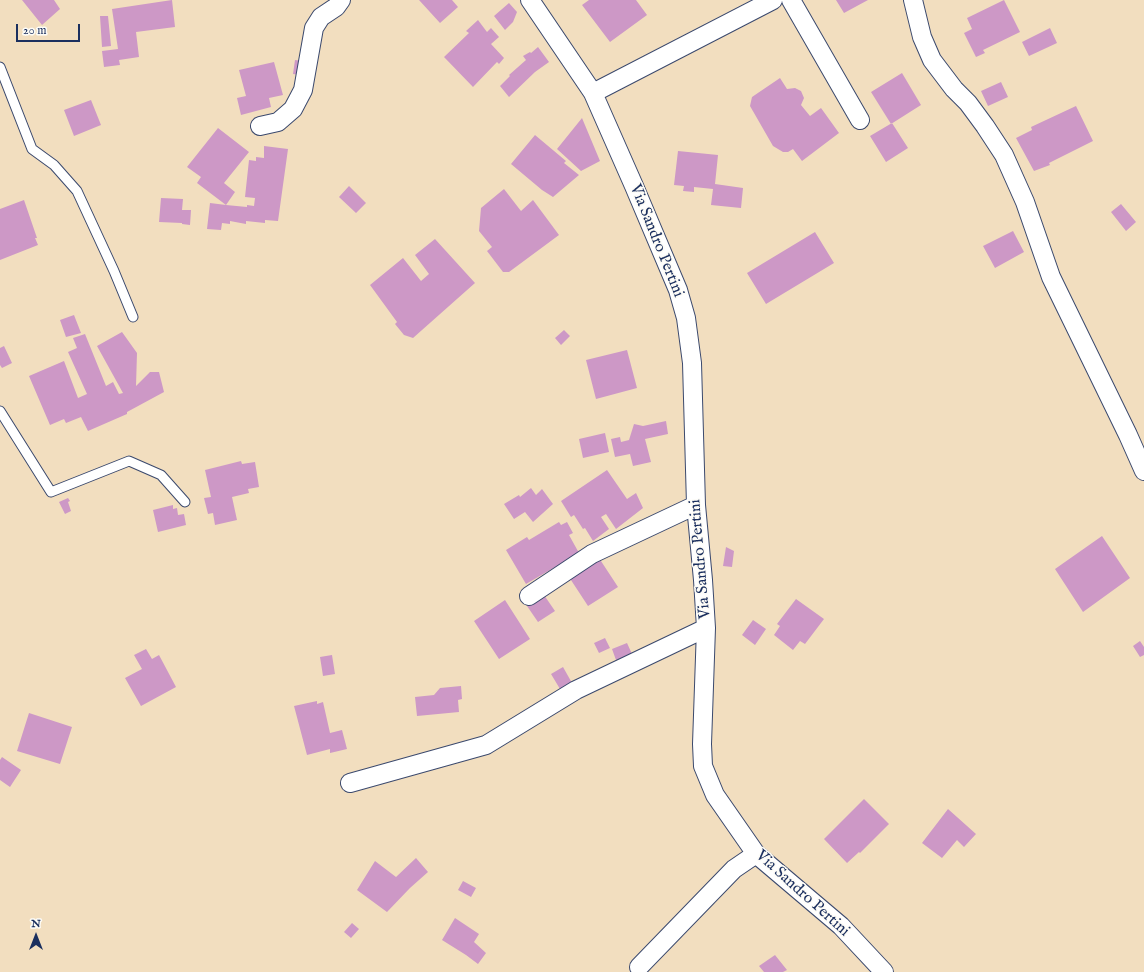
<!DOCTYPE html>
<style>
body{margin:0}
#map{position:relative;width:1144px;height:972px;overflow:hidden;background:#f2debf;font-family:"IM FELL English",serif}
canvas{display:block}
.north{position:absolute;left:16px;top:916px;width:40px;height:40px;-webkit-text-stroke:3px #fdfcf7;paint-order:stroke;rotate:0deg;font-size:11px;font-weight:700;line-height:16px;text-align:center;color:#1b2f5e}
.north::after{content:'';display:block;margin:auto;width:14px;height:18px;background:#1b2f5e;clip-path:polygon(50% 0,100% 100%,50% 72%,0 100%)}
.scale{position:absolute;left:16px;top:24px;width:64px;height:18px;box-sizing:border-box;border:2px solid #1b2f5e;border-top:0;padding-left:5px;font-size:12px;line-height:14px;white-space:nowrap;color:#1b2f5e;-webkit-text-stroke:3px #fdfcf7;paint-order:stroke}
</style>
<div id="map">
<canvas width="1144" height="972"></canvas>
<div class="north">N</div>
<div class="scale">20 m</div>
</div>
<script>
const ctx = document.querySelector('canvas').getContext('2d');
ctx.lineJoin = 'round';
function fill(path, color) { ctx.fillStyle = color; ctx.fill(path, 'evenodd'); }
const poly = rows => new Path2D(rows.map(r => 'M' + r).join(''));
function trace(path, color, width, dash) { ctx.strokeStyle = color; ctx.lineWidth = width; ctx.lineCap = dash ? 'butt' : 'round'; ctx.setLineDash(dash || []); ctx.stroke(path); }
function drawText(font, color, halo, rows, align = 'center') {
  ctx.font = font + ' "IM FELL English",serif'; ctx.lineWidth = 3; ctx.setLineDash([]); ctx.textBaseline = 'middle'; ctx.strokeStyle = halo; ctx.fillStyle = color; for (const [text, x, y, turn = 0] of rows) {
    ctx.save(); ctx.translate(x, y); ctx.rotate((+turn || 0) * Math.PI / 180); ctx.textAlign = isNaN(turn) ? turn : align; if (halo) ctx.strokeText(text, 0, 0); ctx.fillText(text, 0, 0); ctx.restore();
  }
}
fill(poly([
 [22,0,54,0,60,9,42,25],
 [172,0,175,27,136,32,139,57,119,60,120,65,104,67,102,51,118,49,112,9],
 [419,0,452,0,458,7,440,23],
 [589,0,636,0,647,15,610,42,582,5],
 [836,0,868,0,844,13],
 [1004,0,1020,32,983,50,985,53,976,57,964,33,972,29,967,18],
 [509,3,517,12,513,22,505,30,494,16],
 [100,16,108,16,111,46,102,47],
 [478,20,487,32,491,28,499,37,491,44,504,58,499,64,497,62,473,87,444,57,469,33,466,31],
 [1050,28,1057,43,1029,56,1022,42],
 [538,47,549,62,535,72,509,97,500,86,510,76,509,75,526,60,523,56,530,52,531,53],
 [295,60,303,61,301,75,293,74],
 [274,62,283,95,269,98,271,107,241,115,237,98,246,96,239,70],
 [902,73,921,105,891,124,871,92],
 [780,78,787,89,795,88,801,91,804,98,801,105,810,116,821,108,839,133,802,161,793,149,788,152,783,152,773,146,750,106,752,97],
 [1001,82,1008,97,988,106,981,91],
 [91,100,101,125,74,136,64,110],
 [1076,106,1093,141,1049,163,1050,165,1034,171,1016,138,1032,130,1031,127],
 [582,118,600,161,581,171,557,149],
 [892,123,908,148,886,162,870,136],
 [218,128,249,152,224,183,235,192,226,205,247,207,247,205,254,206,255,198,245,197,249,160,256,161,256,157,264,158,264,146,288,149,278,221,265,220,265,223,246,221,246,224,230,221,230,224,222,223,221,230,207,229,210,203,226,205,197,183,201,177,187,167],
 [535,135,566,161,564,163,579,175,553,197,542,190,511,164],
 [678,151,718,155,715,184,743,188,741,208,711,205,713,189,694,187,694,192,683,191,684,186,674,185],
 [349,186,366,203,356,213,339,197],
 [504,189,521,211,533,200,559,235,509,272,503,272,487,251,492,247,479,231,481,208],
 [161,198,183,199,182,210,191,210,190,225,182,224,182,223,159,222],
 [24,200,37,238,35,238,38,245,0,260,0,209],
 [1121,204,1136,222,1126,231,1111,212],
 [1013,231,1024,252,995,268,983,246],
 [815,232,834,263,766,304,747,273],
 [435,239,475,283,413,338,404,335,395,324,397,322,370,285,403,258,421,281,429,274,415,255],
 [74,315,81,333,66,337,60,320],
 [564,330,570,336,561,345,555,338],
 [122,332,137,353,136,386,150,372,159,372,164,392,127,412,127,414,88,431,81,417,66,423,64,419,50,425,29,376,64,361,78,398,87,394,68,352,77,348,73,338,85,334,106,386,113,382,119,394,123,393,97,346],
 [4,346,12,363,2,368,0,365,0,348],
 [627,350,637,388,596,399,586,360],
 [666,421,668,434,645,439,651,462,633,466,630,454,615,457,611,439,620,437,621,442,629,440,634,424,643,426],
 [605,433,609,452,583,458,579,439],
 [241,461,242,464,255,462,259,487,248,489,249,493,232,497,237,520,215,525,213,513,208,514,204,498,211,497,205,470],
 [607,470,627,499,636,493,643,508,616,529,606,514,601,517,609,529,593,541,585,528,583,529,574,515,571,517,561,501],
 [531,488,536,495,542,489,553,504,533,522,525,512,514,519,504,504,519,495,520,497],
 [68,498,70,501,68,502,71,511,65,514,59,502],
 [173,505,173,509,177,508,178,515,184,514,186,525,158,532,153,510],
 [559,522,561,525,567,522,573,533,569,535,579,553,526,584,506,550,527,537,529,540],
 [1102,536,1130,578,1083,612,1055,569],
 [726,547,734,551,732,567,723,566],
 [599,558,618,587,588,606,569,577],
 [544,595,555,611,538,622,527,606],
 [796,599,824,619,805,644,800,641,793,650,774,635,780,626,777,624],
 [505,600,530,639,499,659,474,621],
 [753,620,766,629,755,645,742,635],
 [605,638,610,648,599,653,594,643],
 [1140,641,1144,647,1144,655,1140,657,1133,646],
 [627,643,632,654,616,660,612,649],
 [146,649,152,659,159,655,176,687,141,706,125,678,142,669,134,655],
 [332,655,335,674,323,676,320,657],
 [563,667,572,683,560,689,551,674],
 [461,686,462,699,458,700,459,712,417,716,415,697,434,695,440,688],
 [317,701,317,704,323,702,330,733,342,730,347,749,330,753,330,749,307,755,294,706],
 [29,713,72,727,60,764,17,751],
 [2,757,21,770,10,787,0,780,0,760],
 [864,799,889,824,860,853,859,852,847,863,824,839],
 [948,809,976,834,964,847,957,840,942,858,922,843],
 [416,858,428,872,410,888,387,912,357,890,375,861,396,877],
 [463,881,476,888,471,897,458,890],
 [455,918,479,934,474,942,486,953,478,964,466,955,442,940],
 [352,923,359,929,351,938,344,932],
 [775,955,787,970,783,972,764,972,759,966]
]), '#cd98c6');
const service = poly([
 [0,67,32,149,54,165,77,191,114,271,133,317],
 [0,411,51,492,129,461,161,475,185,502]
]);
const minor = poly([
 [530,0,593,93,634,186,678,290,686,318,692,363,696,505,703,580,706,628,702,744,703,766,715,795,756,854,841,926,884,972],
 [791,0,860,120],
 [913,0,922,37,932,60,954,89,968,103,985,126,1004,155,1025,202,1051,277,1128,435,1144,471],
 [593,93,773,0],
 [260,126,278,122,293,109,303,90,314,28,321,17,336,7,341,0],
 [529,596,592,554,696,505],
 [350,783,486,745,576,690,706,628],
 [639,967,734,869,756,854]
]);
trace(service, '#3b496d', 11);
trace(minor, '#3b496d', 20);
trace(service, '#fff', 9);
trace(minor, '#fff', 18);
drawText('16px', '#1b2f5e', '#fdfcf7', [
 ["Via Sandro Pertini",656,241,68],
 ["Via Sandro Pertini",701,559,-95],
 ["Via Sandro Pertini",802,894,42]
]);
</script>
